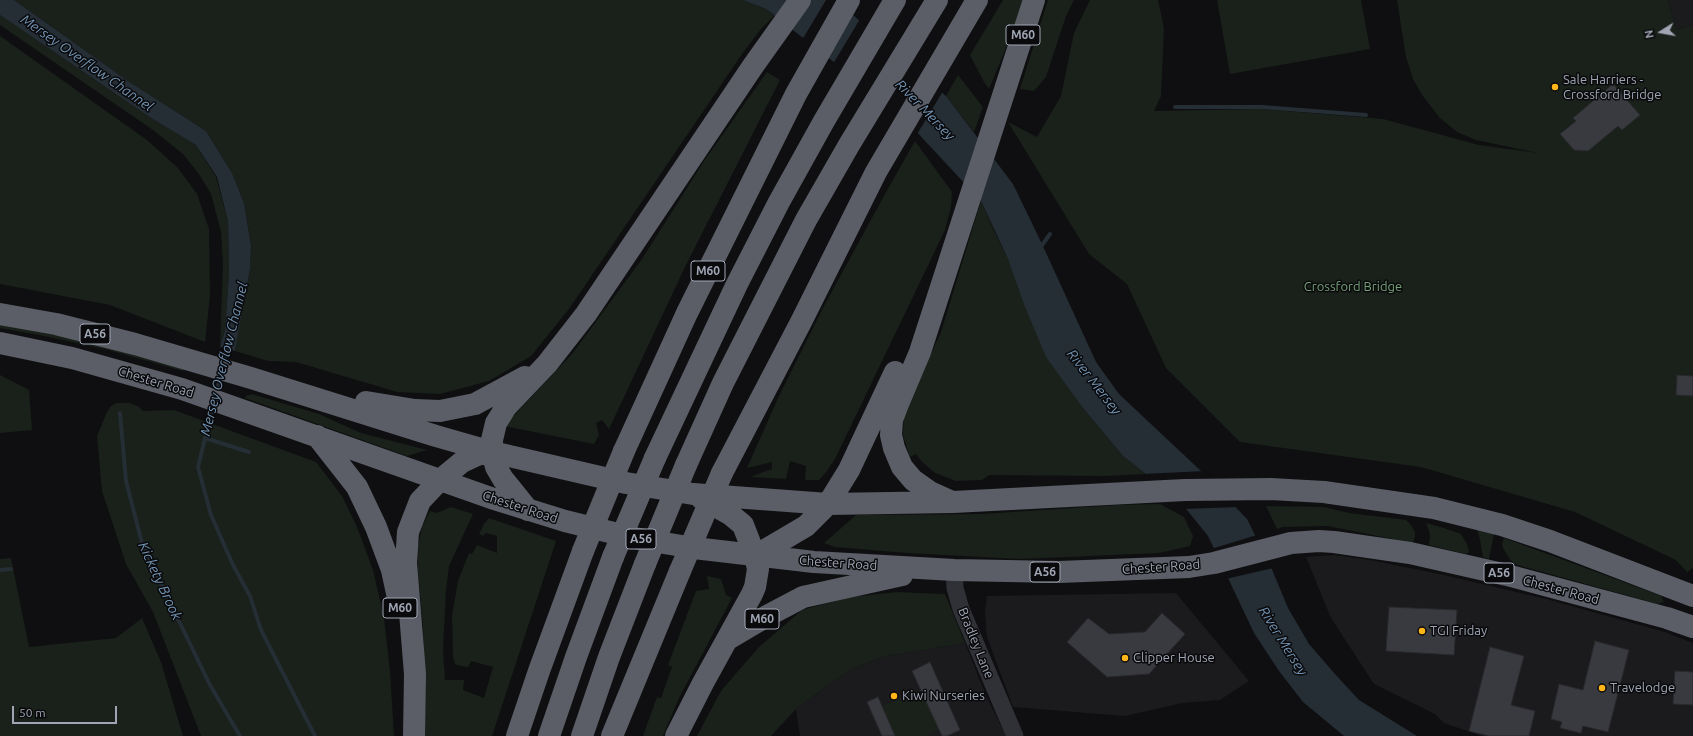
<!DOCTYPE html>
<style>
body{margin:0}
#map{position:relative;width:1693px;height:736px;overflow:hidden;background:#0f0f11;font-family:Ubuntu,sans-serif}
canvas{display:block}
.north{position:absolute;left:1641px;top:12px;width:40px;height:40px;-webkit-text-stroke:3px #0a0a0c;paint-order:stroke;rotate:259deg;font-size:11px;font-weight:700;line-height:16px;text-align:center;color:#9fa5b3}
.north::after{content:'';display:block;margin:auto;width:14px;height:18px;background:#9fa5b3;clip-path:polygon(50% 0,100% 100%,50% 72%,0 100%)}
.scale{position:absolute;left:12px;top:706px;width:105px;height:18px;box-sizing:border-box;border:2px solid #9fa5b3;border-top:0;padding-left:5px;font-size:12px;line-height:14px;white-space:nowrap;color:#9fa5b3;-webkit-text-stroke:3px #0a0a0c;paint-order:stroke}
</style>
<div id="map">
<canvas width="1693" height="736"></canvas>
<div class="north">N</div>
<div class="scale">50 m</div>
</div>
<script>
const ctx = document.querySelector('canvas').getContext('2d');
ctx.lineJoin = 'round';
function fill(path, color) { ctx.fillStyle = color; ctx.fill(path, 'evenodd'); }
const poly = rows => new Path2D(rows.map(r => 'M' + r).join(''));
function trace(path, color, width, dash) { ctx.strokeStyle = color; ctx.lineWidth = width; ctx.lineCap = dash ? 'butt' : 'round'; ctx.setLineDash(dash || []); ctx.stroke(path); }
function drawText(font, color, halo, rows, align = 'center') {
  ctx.font = font + ' Ubuntu,sans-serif'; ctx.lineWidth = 3; ctx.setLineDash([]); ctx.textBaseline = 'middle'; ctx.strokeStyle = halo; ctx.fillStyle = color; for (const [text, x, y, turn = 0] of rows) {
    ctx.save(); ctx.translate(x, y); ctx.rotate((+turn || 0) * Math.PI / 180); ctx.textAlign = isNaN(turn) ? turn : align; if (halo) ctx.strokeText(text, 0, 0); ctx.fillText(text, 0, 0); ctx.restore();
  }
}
fill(poly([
 [1668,0,1693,0,1693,25,1676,30],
 [1335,555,1370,560,1444,575,1546,599,1665,632,1693,643,1693,736,1482,736,1444,723,1435,714,1374,684,1331,618,1306,557],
 [1176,593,1249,681,1220,700,1182,703,1125,716,1013,707,987,637,985,613,987,596],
 [965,643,987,698,1006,736,800,736,796,709,851,669,886,656]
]), '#1b1b1e');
fill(poly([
 [14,0,743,0,766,9,774,16,761,29,742,54,569,309,531,356,489,381,440,394,397,392,296,362,268,361,235,351,250,269,251,244,244,203,232,173,206,131,128,81],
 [1003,0,1026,0,989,89,984,82,970,55],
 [1048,0,1074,0,1066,16,1046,77,1034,91,1020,89],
 [1090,0,1158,0,1164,28,1161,96,1154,111,1261,109,1383,119,1479,145,1538,153,1476,140,1457,132,1440,118,1422,95,1413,79,1406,57,1397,0,1668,0,1676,30,1693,25,1693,568,1687,572,1676,560,1575,512,1421,467,1240,442,1166,368,1127,284,1089,254,1008,122,1037,137,1061,96,1074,33],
 [1217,0,1361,0,1370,49,1230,74],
 [0,15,151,118,196,145,216,177,228,221,229,273,225,330,220,347,223,264,221,232,211,194,199,174,183,154,153,130,0,25],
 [0,36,147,140,178,168,197,194,209,229,210,296,205,342,110,305,0,284],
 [767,72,780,80,685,267,609,429,602,420,596,423,599,435,594,444,504,426,572,354,642,259,704,161],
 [958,75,983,107,974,132,946,96],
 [915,141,952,192,951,207,945,230,836,457,827,471,819,480,805,480,806,466,790,461,786,479,750,477,772,469,772,462,747,468,778,398,825,304,885,194],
 [981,201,994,231,1083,408,1123,456,1146,474,1104,476,989,475,982,480,956,481,935,473,921,461,916,454,910,457,903,435,904,413,941,332],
 [0,322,45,331,184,368,183,371,105,349,44,336,0,328],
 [0,375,29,390,32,430,0,433],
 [252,394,319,414,361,433,427,450,407,456,245,398,246,396],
 [117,403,130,403,139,407,143,411,174,410,316,462,342,496,357,527,373,570,384,618,390,671,394,736,201,736,153,612,126,564,102,491,97,436,107,412,111,406],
 [1160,504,1184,517,1193,536,1190,546,1159,553,1020,559,907,553,835,547,824,543,856,515,982,514,1119,505],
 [1266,506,1324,507,1349,513,1399,519,1406,520,1411,525,1415,532,1415,536,1413,543,1328,526,1283,527,1277,529],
 [451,507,473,514,449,566,446,591,443,650,445,680,464,680,463,690,484,698,493,667,471,661,468,667,461,666,455,664,453,657,452,616,458,581,469,553,472,554,477,545,497,553,497,536,486,533,483,536,479,534,484,524,489,518,556,541,492,736,424,736,425,707,423,626,418,572,418,547,422,527,430,511,437,513],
 [1426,523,1444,528,1461,534,1467,544,1469,552,1466,554,1429,545,1430,534],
 [1477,529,1494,534,1489,559,1483,557,1480,540],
 [1504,538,1656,594,1661,596,1664,602,1658,604,1514,564,1509,558,1503,548,1502,544],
 [11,558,29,647,116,638,142,618,161,662,183,736,0,736,0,559],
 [707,576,721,579,726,595,732,598,679,698,663,736,643,736,657,697,661,698,672,667,668,665,696,591,709,589],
 [897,592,945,594,965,643,886,656,851,669,796,709,771,736,697,736,721,691,758,648,802,610,851,597],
 [921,689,939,730,925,736,895,736,882,706]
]), '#19211a');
fill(poly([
 [0,0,14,0,128,81,206,131,232,173,244,203,251,245,250,269,235,351,220,347,225,330,229,273,228,221,217,177,196,145,151,118,0,15],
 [743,0,836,0,946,96,1013,184,1042,244,1096,362,1119,394,1200,470,1247,519,1271,567,1288,608,1309,644,1335,674,1359,700,1417,736,1344,736,1303,702,1279,671,1254,633,1208,536,1179,500,1123,456,1083,408,1046,357,1025,307,1008,259,981,201,899,113,766,9]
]), '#252d35');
fill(poly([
 [826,0,839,0,826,58,802,40],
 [860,19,943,91,916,136,897,115,833,64],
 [1205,471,1238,507,1183,509,1178,501,1143,474],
 [1257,535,1273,568,1226,579,1211,549]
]), '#0f0f11');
trace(poly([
 [1175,107,1262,107,1366,115],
 [1040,248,1050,234],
 [224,362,229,344],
 [216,393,221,375],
 [213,406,198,467,211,515,233,565,250,596,261,630,315,736],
 [120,413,126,481,143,547,210,685,240,736],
 [205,438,249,452],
 [0,570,11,569]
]), '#252d35', 4);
const building = poly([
 [1613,84,1640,115,1622,130,1618,126,1588,151,1574,150,1560,134,1576,121,1573,118,1613,84],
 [1677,375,1693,376,1693,396,1676,395,1677,375],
 [1389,607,1457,610,1454,655,1386,651,1389,607],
 [1162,613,1185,634,1149,674,1107,677,1067,642,1088,618,1109,634,1145,632,1162,613],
 [1595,641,1629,650,1608,732,1583,726,1581,733,1560,728,1562,722,1551,719,1559,684,1583,690,1595,641],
 [1490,647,1524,656,1511,705,1535,711,1529,736,1489,736,1469,731,1490,647],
 [930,662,960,730,947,736,942,736,912,671,930,662],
 [1675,671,1693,672,1693,705,1673,704,1675,671],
 [878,697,895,736,882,736,867,702,878,697]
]);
fill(building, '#383a3f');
trace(building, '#29292d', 1);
trace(poly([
 [954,570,955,588,961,609,1015,736]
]), '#303136', 17);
trace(poly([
 [0,314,56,324,135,344,251,378,436,436,492,452,626,483,693,494,828,504,953,502,1185,490,1271,489,1324,492,1434,508,1502,525,1550,541,1693,596],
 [0,343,72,358,182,389,491,498,565,521,634,538,694,548,814,562,954,570,1059,572,1189,567,1214,563,1291,543,1319,541,1334,542,1410,553,1507,575,1667,618,1693,627],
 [366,402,415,410,440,411,475,404,525,377],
 [317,436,357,487,376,527,392,570,398,598],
 [624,451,687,313,796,94,849,0],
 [655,458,737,284,779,202,824,121,895,0],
 [686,465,723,383,806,220,849,145,937,0],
 [722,473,801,322,876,172,977,0],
 [950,501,930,492,913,480,902,467,894,448,891,435,892,420,898,404,920,352,1034,0],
 [528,510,503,479,496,467,492,452,492,440,496,423,506,407,547,364,586,314,753,66,800,0],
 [755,556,806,526,828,504,849,470,895,372],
 [728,639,767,616,803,597,902,575],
 [414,736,415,674,406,563,408,532,420,501,439,481,462,462,477,455,492,452],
 [517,736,539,671,583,551],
 [549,736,576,657,613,557],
 [582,736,609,657,645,564],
 [612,736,680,571],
 [676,736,703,683,752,594,755,587,758,569,755,556,743,525,731,515,701,498]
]), '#5b5e67', 22);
trace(poly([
 [583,551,624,451],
 [613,557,655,458],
 [645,564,686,465],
 [680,571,722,473]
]), '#5b5e67', 22);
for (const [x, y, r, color] of [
 [1555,87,4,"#ffb619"],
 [1422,631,4,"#ffb619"],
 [1125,658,4,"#ffb619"],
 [1602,688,4,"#ffb619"],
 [894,696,4,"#ffb619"]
]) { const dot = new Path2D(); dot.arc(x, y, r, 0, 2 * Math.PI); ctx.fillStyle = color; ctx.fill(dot); trace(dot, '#0a0a0c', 1.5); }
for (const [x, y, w] of [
 [1023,35,34],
 [708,271,34],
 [95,334,30],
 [641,539,30],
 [1045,572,30],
 [1499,573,30],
 [400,608,34],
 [762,619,34]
]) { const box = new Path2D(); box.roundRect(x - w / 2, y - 10, w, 20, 3); ctx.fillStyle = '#0a0a0c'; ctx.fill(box); trace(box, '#9fa5b3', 1); }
drawText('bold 12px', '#9fa5b3', null, [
 ["M60",1023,35],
 ["M60",708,271],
 ["A56",95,334],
 ["A56",641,539],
 ["A56",1045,572],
 ["A56",1499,573],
 ["M60",400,608],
 ["M60",762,619]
]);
drawText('13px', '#9fa5b3', '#0a0a0c', [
 ["Sale Harriers -",1563,80],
 ["Crossford Bridge",1563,95],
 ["TGI Friday",1430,631],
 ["Clipper House",1133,658],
 ["Travelodge",1610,688],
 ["Kiwi Nurseries",902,696]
], 'left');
drawText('13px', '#74a077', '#0a0a0c', [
 ["Crossford Bridge",1353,287]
]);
drawText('13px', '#9fa5b3', '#0a0a0c', [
 ["Chester Road",156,382,17],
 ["Chester Road",520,507,18],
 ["Chester Road",838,563,4],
 ["Chester Road",1161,567,-4],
 ["Chester Road",1561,590,15],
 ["Bradley Lane",976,643,68]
]);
drawText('italic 14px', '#7293b2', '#0a0a0c', [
 ["Mersey Overflow Channel",87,63,35],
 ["River Mersey",925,110,46],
 ["Mersey Overflow Channel",224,359,-76],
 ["River Mersey",1094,382,52],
 ["Kickety Brook",160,581,65],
 ["River Mersey",1283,641,58]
]);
</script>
